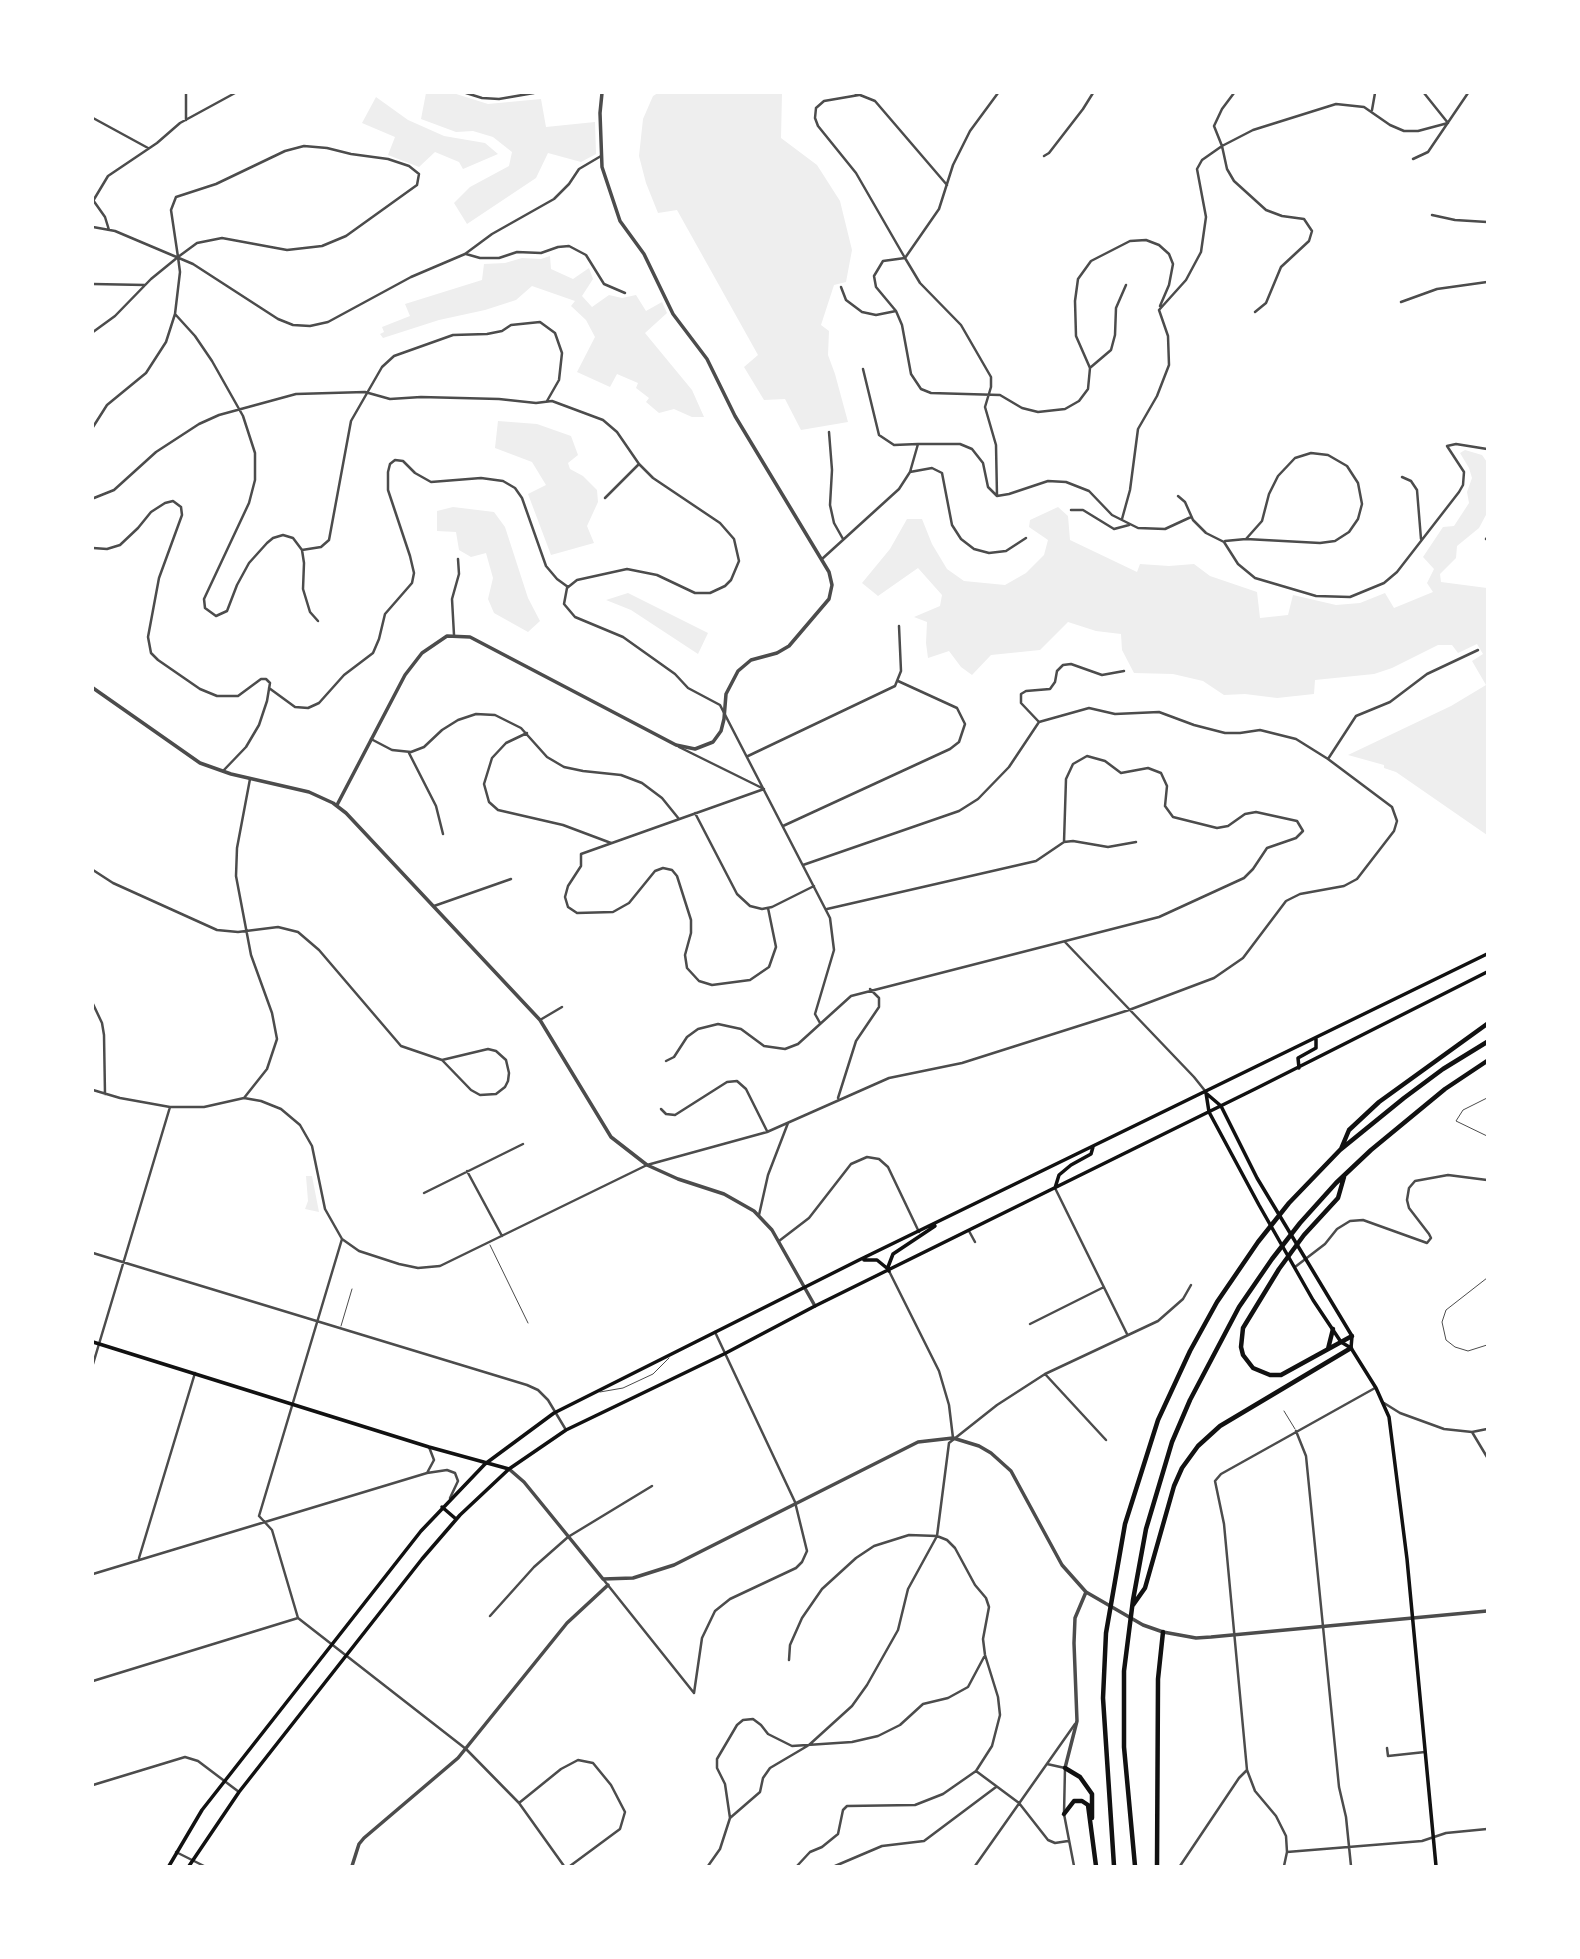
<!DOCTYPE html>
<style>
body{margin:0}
#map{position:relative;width:1580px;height:1959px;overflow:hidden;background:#fff;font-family:Raleway,sans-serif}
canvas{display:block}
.frame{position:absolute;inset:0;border:94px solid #fff;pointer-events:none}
</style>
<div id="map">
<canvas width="1580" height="1959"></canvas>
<div class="frame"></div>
</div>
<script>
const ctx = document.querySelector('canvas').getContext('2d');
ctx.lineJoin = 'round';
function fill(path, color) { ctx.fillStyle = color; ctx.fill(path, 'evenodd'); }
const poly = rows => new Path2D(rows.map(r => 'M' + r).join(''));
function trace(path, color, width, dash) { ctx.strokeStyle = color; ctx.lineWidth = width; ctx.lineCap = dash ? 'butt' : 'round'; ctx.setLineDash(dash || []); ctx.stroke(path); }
fill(poly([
 [426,93,453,93,488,104,541,99,546,127,595,122,596,154,581,162,548,153,536,178,467,224,454,203,470,187,509,166,512,152,493,137,473,131,456,132,421,119],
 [658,93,782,93,781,138,817,165,840,201,852,250,846,282,834,285,821,325,829,331,828,355,835,374,848,422,801,430,785,399,764,400,744,367,758,355,677,210,658,213,646,183,639,156,643,119,653,96],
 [376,97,408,120,444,136,485,143,498,154,463,169,459,162,435,152,419,167,388,155,395,137,362,123],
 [550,256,551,269,573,279,589,268,593,279,582,296,592,307,609,295,622,298,636,295,646,311,662,302,667,313,645,333,692,390,704,417,692,417,674,409,659,413,646,402,649,398,636,388,638,383,617,374,610,387,577,372,595,337,586,320,571,306,575,301,532,286,516,300,485,310,439,320,383,338,380,334,384,332,382,327,410,316,405,304,482,280,484,264,505,263,522,258,541,259],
 [498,421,537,424,571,436,578,455,568,463,570,469,583,476,597,490,598,502,587,526,594,543,551,555,528,494,546,485,532,462,495,448],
 [1465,450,1482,455,1487,462,1487,513,1479,528,1457,546,1456,558,1440,574,1441,582,1487,588,1487,835,1396,772,1384,768,1384,765,1348,755,1451,706,1486,685,1472,661,1483,654,1477,644,1458,653,1452,645,1438,645,1392,668,1374,674,1315,680,1314,694,1277,698,1245,694,1224,695,1203,681,1173,674,1134,673,1122,650,1121,634,1096,631,1068,622,1040,650,991,655,972,675,961,667,949,651,928,658,926,643,927,622,914,617,940,606,942,595,918,568,878,596,862,583,890,549,907,519,922,519,932,544,947,569,964,581,1005,585,1026,573,1044,555,1048,540,1029,527,1030,520,1058,507,1068,516,1070,540,1137,572,1140,564,1169,566,1194,564,1210,576,1257,592,1260,618,1288,615,1293,595,1336,605,1360,603,1385,593,1394,608,1433,592,1427,583,1434,569,1423,557,1443,527,1454,526,1469,503,1467,492,1472,478,1469,468,1460,453],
 [453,507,494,512,505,527,528,598,540,621,528,632,494,613,488,599,493,578,486,553,471,557,459,550,456,532,437,531,437,511],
 [628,593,708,633,698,654,631,610,606,600],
 [306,1176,312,1176,319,1212,305,1209,308,1201]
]), '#eee');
trace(poly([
 [1487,1098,1463,1110,1456,1121,1487,1136],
 [490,1245,528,1323],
 [1487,1278,1446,1310,1442,1322,1446,1340,1455,1347,1468,1351,1487,1345],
 [341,1326,352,1289],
 [600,1392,623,1388,653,1374,669,1358],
 [1284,1411,1295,1429]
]), '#4c4c4c', 1);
trace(poly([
 [186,93,186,120],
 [466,93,482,98,499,99,534,93],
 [855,93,875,101,947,185],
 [1424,93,1448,123],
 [859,95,824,101,816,108,815,118,818,126,856,173,905,258,883,261,874,276,876,287,896,311],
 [1372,110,1375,93],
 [93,118,148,148],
 [1044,156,1049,153,1083,109,1093,93],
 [1413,159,1428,152,1468,93],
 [93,200,105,217,109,230],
 [93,201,108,176,157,143,180,123,235,93],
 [1432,215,1455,220,1487,222],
 [93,227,115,231,193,264,278,319,293,325,310,326,328,322,411,277,465,254,492,234,554,199,569,184,579,169,601,156],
 [466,254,480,258,499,258,517,252,541,253,558,247,569,246,586,255,604,284,625,293],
 [93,284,145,285],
 [841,287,846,300,862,312,876,315,896,311,902,325,911,374,921,389,931,393,1000,395,1022,408,1038,412,1065,409,1079,401,1088,389,1090,368,1076,336,1075,301,1078,279,1091,261,1130,241,1146,240,1159,245,1169,254,1173,264,1169,285,1160,306],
 [1401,302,1437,289,1487,282],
 [1255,312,1266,303,1281,267,1309,241,1312,231,1304,219,1282,216,1266,210,1234,181,1227,169,1222,146,1253,130,1336,104,1364,107,1390,125,1404,131,1418,131,1448,123],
 [175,314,195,336,212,361,243,416,255,453,255,480,249,503,204,599,205,608,216,616,227,611,237,585,249,563,267,543,273,538,283,535,293,538,302,550,304,563,303,589,310,612,318,621],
 [93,332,115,316,151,279,178,257,197,243,222,238,287,250,322,246,346,236,417,185,419,174,409,166,388,159,351,154,327,148,304,146,285,151,216,184,176,197,171,210,178,257,180,272,175,314,166,342,146,373,107,405,93,427],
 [1091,367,1111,350,1115,335,1116,308,1126,285],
 [863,369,879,435,894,445,918,444],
 [829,432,832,470,830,505,834,523,843,539],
 [910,472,932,468,942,473,952,525,961,539,974,549,989,553,1006,551,1026,538],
 [1402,477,1411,481,1417,490,1421,539],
 [997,496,996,445,985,407,991,387,991,377,961,325,920,283,905,258,939,209,953,165,970,131,998,93],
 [997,496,1009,494,1048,481,1066,482,1089,491,1112,515,1138,528,1165,529,1191,517],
 [1178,496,1185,502,1193,520,1206,533,1224,542,1238,564,1255,578,1316,596,1350,597,1384,583,1397,572,1459,492,1463,485,1464,472,1447,446,1456,444,1487,449],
 [94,498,114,490,156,452,199,424,219,415,296,394,365,392,390,399,421,397,499,399,536,403,552,401,603,420,617,432,639,464,653,478,720,523,734,539,739,561,731,580,725,586,710,593,695,593,657,575,627,569,577,580,567,588,564,604,575,617,623,637,675,674,688,688,720,705,830,918,834,950,815,1014,820,1023],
 [605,498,639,464],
 [1071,510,1083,510,1114,529,1129,525],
 [1122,519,1130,490,1138,429,1157,396,1169,365,1168,336,1159,310,1186,280,1201,252,1206,217,1197,169,1202,160,1222,146,1214,126,1222,109,1234,93],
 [1486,539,1487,538],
 [1225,541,1246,539,1320,543,1335,541,1349,532,1358,519,1362,504,1358,483,1347,466,1328,455,1311,453,1295,458,1278,476,1269,494,1262,521,1246,539],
 [93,548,107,549,120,545,138,528,151,512,165,503,173,501,181,507,182,515,159,578,148,637,151,653,158,660,200,689,217,696,238,696,261,679,266,679,270,683,267,701,259,725,246,747,223,771],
 [302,550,321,547,329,540,351,421,382,367,394,356,453,335,487,334,502,331,511,325,540,322,555,333,562,353,559,380,547,401],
 [822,559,899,489,910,472,918,444,960,444,972,449,983,463,988,487,997,496],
 [454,635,452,599,459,574,458,559],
 [269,688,295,707,308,708,319,703,344,675,373,653,379,639,385,614,412,583,414,573,410,556,388,490,388,472,390,464,395,460,403,461,415,473,431,482,481,478,503,481,515,488,522,498,546,566,557,579,568,587],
 [1039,722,1021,703,1021,694,1026,691,1050,689,1055,682,1057,671,1063,665,1071,664,1102,675,1124,671],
 [527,733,506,743,492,758,484,784,489,802,498,810,563,825,611,843],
 [371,739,392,750,411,752,424,747,442,730,458,720,476,714,495,715,521,728,547,757,564,767,583,771,621,775,642,783,662,798,679,819],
 [679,747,764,789],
 [409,753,436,806,443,834],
 [748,756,895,686,901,671,899,626],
 [1328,759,1356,716,1390,702,1427,674,1478,650],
 [764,789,581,854,581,866,568,886,565,897,568,907,577,913,613,912,629,903,655,871,663,868,672,870,677,876,691,920,691,933,685,955,687,968,699,981,712,985,750,980,769,967,776,947,768,908],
 [695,813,737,894,750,906,762,909,772,907,814,886],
 [783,826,950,749,959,742,965,724,957,708,898,681],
 [93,870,113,883,217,930,238,932,278,927,298,932,319,950,401,1046,442,1060,471,1090,480,1095,496,1094,505,1087,508,1081,509,1073,506,1060,496,1051,488,1049,442,1060],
 [434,906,511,879],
 [827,909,1036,861,1064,842,1073,841,1108,847,1136,842],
 [1065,942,1194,1077,1206,1092],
 [93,1004,102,1023,104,1035,105,1094],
 [540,1020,562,1007],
 [666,1061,674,1057,687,1037,698,1029,718,1024,741,1029,764,1046,785,1049,798,1044,851,996,1159,917,1244,878,1253,869,1267,848,1296,838,1303,831,1297,821,1256,812,1245,814,1228,826,1217,828,1173,817,1165,806,1167,786,1161,773,1148,768,1121,773,1105,761,1087,756,1073,764,1066,779,1064,842],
 [93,1090,120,1098,170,1107,204,1107,244,1098,261,1101,281,1109,300,1125,312,1146,325,1209,342,1239,359,1251,399,1264,418,1268,440,1266,647,1165,767,1132,889,1078,962,1063,1129,1010,1214,978,1243,958,1286,901,1300,894,1344,886,1357,879,1394,831,1397,821,1392,807,1328,759,1296,739,1260,730,1240,733,1225,733,1194,725,1159,712,1115,714,1089,708,1039,722,1009,767,978,799,959,811,803,865],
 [244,1098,267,1069,277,1039,272,1013,251,955,236,876,237,848,250,779],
 [838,1098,856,1041,879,1007,879,998,870,989],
 [661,1109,666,1114,675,1115,727,1082,737,1081,746,1089,767,1131],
 [467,1171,502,1236],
 [1055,1188,1127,1334],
 [424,1193,523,1144],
 [759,1215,768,1175,788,1123],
 [969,1231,975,1242],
 [342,1239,259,1516,272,1530,298,1618,466,1749,519,1803,564,1866],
 [779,1241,809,1218,851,1164,867,1157,879,1159,888,1167,919,1232],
 [93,1253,527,1385,538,1390,548,1400,566,1430],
 [1295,1267,1325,1244,1337,1229,1350,1221,1363,1220,1427,1243,1431,1238,1429,1234,1409,1208,1407,1200,1409,1188,1415,1181,1448,1175,1487,1180],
 [889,1271,939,1371,949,1405,953,1438],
 [1030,1324,1102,1288],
 [93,1364,170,1107],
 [1045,1374,1106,1440],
 [1384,1403,1400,1413,1444,1429,1472,1432,1487,1429],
 [1296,1431,1306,1456,1339,1787,1346,1817,1351,1866],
 [1472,1432,1487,1457],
 [427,1473,434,1460,429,1447],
 [139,1558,195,1373],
 [93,1574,427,1473,447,1470,455,1473,458,1481,450,1498],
 [603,1579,694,1693],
 [490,1616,534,1567,568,1537,652,1486],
 [789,1660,790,1645,802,1618,822,1589,856,1558,874,1546,909,1535,937,1536,947,1540,955,1548,975,1585,986,1598,989,1607,983,1639,985,1655,998,1697,1000,1715,992,1746,976,1771,1019,1803,1048,1840,1055,1843,1068,1841],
 [93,1681,298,1618],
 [694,1693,702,1638,715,1611,730,1599,796,1568,802,1562,807,1551,795,1502,715,1332],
 [1387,1748,1388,1756,1425,1752],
 [1047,1764,1065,1768,1064,1814,1074,1866],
 [93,1785,185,1757,198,1761,239,1792],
 [519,1803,561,1769,578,1760,593,1763,611,1785,625,1812,620,1829,570,1866],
 [730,1818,725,1784,717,1768,717,1759,737,1725,743,1720,753,1719,761,1725,768,1734,792,1746,852,1742,878,1736,900,1725,923,1704,948,1698,968,1687,984,1657],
 [176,1852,204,1866],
 [1287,1852,1422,1841,1446,1833,1487,1829],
 [708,1866,720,1849,730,1818,760,1792,763,1778,770,1768,809,1745,852,1706,867,1685,898,1630,908,1589,937,1536,949,1443,997,1405,1045,1374,1158,1321,1183,1299,1191,1285],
 [797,1866,810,1852,822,1847,838,1834,843,1810,847,1806,915,1805,943,1794,976,1771],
 [835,1866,882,1846,924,1841,996,1787],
 [975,1866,1075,1724],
 [1180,1866,1239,1778,1247,1770],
 [1284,1866,1287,1852,1286,1836,1276,1816,1255,1791,1247,1770,1224,1524,1215,1481,1221,1474,1375,1388]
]), '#4c4c4c', 2.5);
trace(poly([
 [93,688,200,763,231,774,309,792,333,803,346,813,540,1020,611,1137,647,1165,678,1179,724,1194,754,1211,772,1230,815,1306],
 [337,805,405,675,422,653,447,636,470,637,676,745,695,749,713,742,721,731,724,719,726,694,738,671,751,660,777,653,789,646,829,599,832,585,829,572,735,416,707,359,673,314,644,254,620,221,602,167,600,113,602,93],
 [509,1469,524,1482,603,1579,633,1578,674,1565,918,1442,953,1438,979,1446,991,1453,1011,1471,1062,1565,1086,1592,1143,1625,1163,1632,1196,1638,1211,1637,1487,1611],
 [1065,1768,1077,1721,1074,1643,1075,1618,1086,1592],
 [352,1866,359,1844,364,1838,458,1758,567,1623,608,1585]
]), '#4c4c4c', 3.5);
trace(poly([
 [1299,1068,1298,1058,1316,1048,1316,1039],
 [1206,1093,1209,1112,1259,1205,1313,1300,1341,1342,1351,1348,1376,1388,1389,1417,1407,1559,1436,1866],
 [1207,1094,1221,1106,1257,1178,1352,1336,1351,1348],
 [1055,1188,1059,1175,1071,1165,1091,1154,1093,1147],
 [864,1260,877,1260,888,1269],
 [889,1271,888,1267,893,1254,935,1226],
 [93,1342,429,1447,509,1469],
 [442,1507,456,1519],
 [169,1866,202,1810,421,1531,485,1464,554,1413,859,1260,1487,954],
 [189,1866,239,1792,422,1559,460,1515,509,1469,566,1430,724,1354,815,1306,1257,1088,1487,972]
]), '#111', 3.5);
trace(poly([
 [1341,1149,1349,1130,1379,1102,1487,1024],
 [1344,1177,1338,1198,1304,1235,1279,1269,1243,1328,1241,1347,1243,1355,1253,1368,1270,1375,1281,1375,1352,1336],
 [1328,1349,1333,1329],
 [1133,1605,1145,1588,1174,1486,1182,1468,1198,1446,1220,1426,1351,1348],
 [1065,1768,1080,1777,1092,1794,1092,1818],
 [1064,1814,1074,1801,1082,1801,1088,1805,1096,1866],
 [1114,1866,1103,1698,1106,1633,1125,1524,1158,1420,1190,1351,1217,1302,1258,1242,1289,1203,1340,1150,1404,1098,1443,1069,1487,1042],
 [1135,1866,1124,1747,1124,1671,1133,1600,1146,1529,1172,1442,1190,1400,1239,1307,1272,1259,1300,1223,1336,1183,1371,1150,1445,1089,1487,1061],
 [1157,1866,1158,1679,1163,1632]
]), '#111', 4.5);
</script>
